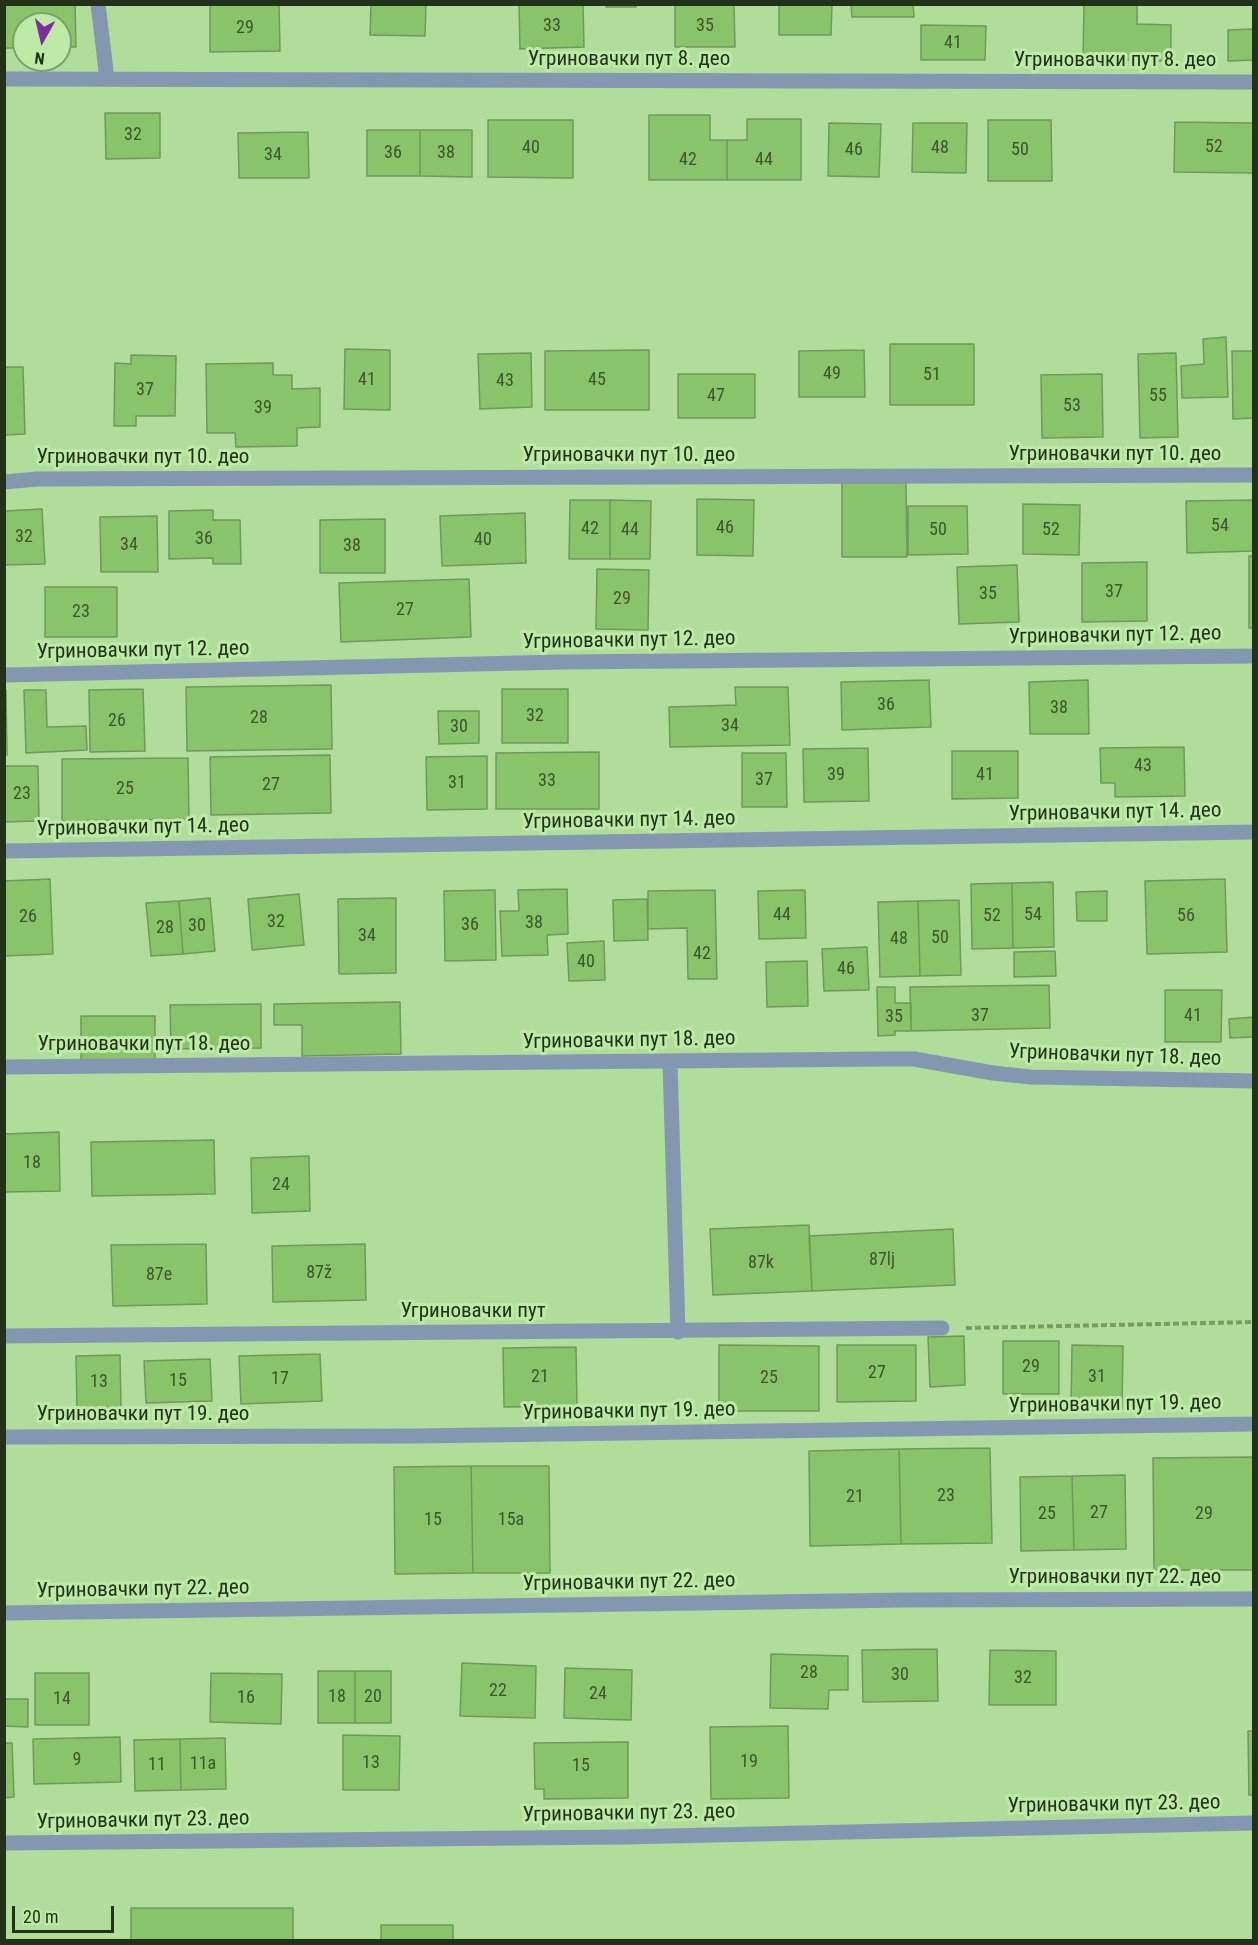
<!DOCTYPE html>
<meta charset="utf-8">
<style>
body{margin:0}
#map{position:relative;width:1258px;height:1945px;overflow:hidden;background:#b1dd9b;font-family:"Roboto Condensed",sans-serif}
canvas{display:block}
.frame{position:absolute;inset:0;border:6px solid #213218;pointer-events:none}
.north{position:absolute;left:12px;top:12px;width:60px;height:60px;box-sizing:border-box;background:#beeaa7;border:2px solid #7fa06e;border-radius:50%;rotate:188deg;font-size:16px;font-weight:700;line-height:24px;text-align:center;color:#213218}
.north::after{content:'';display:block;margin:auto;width:21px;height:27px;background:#7f2d9d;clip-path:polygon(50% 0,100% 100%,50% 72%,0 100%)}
.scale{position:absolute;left:12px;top:1906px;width:102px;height:27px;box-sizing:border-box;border:3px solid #213218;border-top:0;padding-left:8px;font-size:18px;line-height:21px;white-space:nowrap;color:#213218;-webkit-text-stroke:4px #beeaa7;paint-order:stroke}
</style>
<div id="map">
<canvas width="1258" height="1945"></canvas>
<div class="frame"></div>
<div class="north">N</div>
<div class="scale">20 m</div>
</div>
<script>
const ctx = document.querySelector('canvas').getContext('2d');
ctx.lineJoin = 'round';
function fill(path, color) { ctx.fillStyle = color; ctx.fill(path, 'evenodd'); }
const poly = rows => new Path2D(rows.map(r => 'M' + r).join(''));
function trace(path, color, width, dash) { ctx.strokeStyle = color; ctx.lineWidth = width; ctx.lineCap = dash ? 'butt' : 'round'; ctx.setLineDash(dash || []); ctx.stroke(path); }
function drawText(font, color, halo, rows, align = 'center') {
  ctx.font = font + ' "Roboto Condensed",sans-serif'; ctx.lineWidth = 6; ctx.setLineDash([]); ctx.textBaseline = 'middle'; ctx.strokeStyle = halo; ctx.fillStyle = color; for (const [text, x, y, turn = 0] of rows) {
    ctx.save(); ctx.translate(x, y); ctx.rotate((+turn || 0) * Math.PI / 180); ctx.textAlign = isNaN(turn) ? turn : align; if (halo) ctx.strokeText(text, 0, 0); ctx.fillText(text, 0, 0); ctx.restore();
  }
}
const building = poly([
 [4,4,75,4,76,47,60,47,60,24,24,24,24,48,4,48,4,4],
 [210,4,279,4,280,51,210,52,210,4],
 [371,4,426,4,425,36,370,35,371,4],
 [519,4,583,4,584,47,520,49,519,4],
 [606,4,636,4,636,7,606,7,606,4],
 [675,4,734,4,735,47,675,47,675,4],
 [779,4,832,4,831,35,779,35,779,4],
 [851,4,913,4,914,17,852,17,851,4],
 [1084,4,1137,4,1137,24,1171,25,1171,61,1083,59,1084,4],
 [921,25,986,26,985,60,921,60,921,25],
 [1254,29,1254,60,1228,61,1228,30,1254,29],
 [105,113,160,113,160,158,106,159,105,113],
 [649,115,710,115,710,140,727,140,727,180,649,180,649,115],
 [747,119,801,119,801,180,727,180,727,140,747,140,747,119],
 [488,120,573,120,573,178,488,177,488,120],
 [988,120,1051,120,1052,181,988,181,988,120],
 [1175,122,1254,123,1254,173,1174,172,1175,122],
 [829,123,881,124,879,177,828,176,829,123],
 [913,123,967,123,966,173,912,172,913,123],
 [367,130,420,130,420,176,367,176,367,130],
 [420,130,472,130,472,177,420,176,420,130],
 [308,132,309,178,239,178,238,133,308,132],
 [1226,337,1228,397,1182,398,1181,366,1204,364,1203,339,1226,337],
 [890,344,974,344,974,405,890,405,890,344],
 [345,349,390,350,390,410,344,409,345,349],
 [649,350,649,410,545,410,545,351,649,350],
 [864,350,865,397,799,397,799,351,864,350],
 [1232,351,1254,351,1254,418,1233,419,1232,351],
 [531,353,532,407,480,409,478,354,531,353],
 [1176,353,1178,437,1140,438,1138,354,1176,353],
 [131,355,176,356,175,416,136,416,136,426,114,426,115,363,131,364,131,355],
 [273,363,273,375,292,375,292,389,320,388,320,427,297,428,297,446,236,447,235,433,207,433,206,364,273,363],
 [4,367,23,367,25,434,4,435,4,367],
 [678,374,755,374,755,418,678,418,678,374],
 [1102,374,1103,437,1042,438,1041,375,1102,374],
 [842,483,906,483,907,557,842,557,842,483],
 [697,499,754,500,753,556,697,555,697,499],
 [570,500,610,500,610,559,569,559,570,500],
 [610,500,651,501,650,559,610,559,610,500],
 [1254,500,1254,551,1187,553,1186,501,1254,500],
 [1023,504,1080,505,1079,555,1023,554,1023,504],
 [908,506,967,506,968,554,908,555,908,506],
 [42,509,45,564,4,565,4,511,42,509],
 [213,510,213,520,240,520,241,564,213,564,213,558,169,559,169,511,213,510],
 [525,513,526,563,442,566,440,516,525,513],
 [157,516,158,572,101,572,100,517,157,516],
 [385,519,385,573,320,573,320,520,385,519],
 [1249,556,1254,556,1254,628,1249,628,1249,556],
 [1147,562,1147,621,1082,622,1082,563,1147,562],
 [1017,565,1019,622,959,624,957,567,1017,565],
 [597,569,649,570,648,630,596,629,597,569],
 [469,579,471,637,341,642,339,583,469,579],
 [45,587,117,587,117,637,45,637,45,587],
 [929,680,931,727,842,730,841,682,929,680],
 [1088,680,1089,734,1030,734,1029,682,1088,680],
 [331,685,332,749,187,751,186,687,331,685],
 [735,687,788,687,790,745,670,747,669,707,736,705,735,687],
 [143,689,145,751,90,752,89,690,143,689],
 [502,689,568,689,568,743,502,743,502,689],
 [4,690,6,690,7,755,4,755,4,690],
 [24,690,46,690,47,727,86,726,87,750,26,753,24,690],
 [438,711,479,711,479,743,439,744,438,711],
 [1184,747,1185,796,1115,797,1115,783,1101,783,1100,748,1184,747],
 [868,748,869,801,804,802,803,749,868,748],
 [952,751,1018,751,1018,798,952,799,952,751],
 [599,752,599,809,496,809,496,753,599,752],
 [742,753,786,753,787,807,742,807,742,753],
 [330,755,331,813,211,815,210,757,330,755],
 [487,756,487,809,427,810,426,757,487,756],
 [188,758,189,819,62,821,62,759,188,758],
 [4,766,38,766,39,821,4,822,4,766],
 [50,879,53,954,4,956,4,881,50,879],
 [1225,879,1227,952,1147,954,1145,881,1225,879],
 [1053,882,1054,947,1013,948,1012,883,1053,882],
 [1012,883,1013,948,972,949,971,884,1012,883],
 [567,889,568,934,547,935,548,955,502,956,500,911,519,911,518,890,567,889],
 [495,890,496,960,445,961,444,891,495,890],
 [715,890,717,979,688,979,687,928,648,929,648,891,715,890],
 [805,890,806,938,759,939,758,891,805,890],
 [1107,891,1107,921,1077,921,1076,892,1107,891],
 [299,894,304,945,252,950,248,899,299,894],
 [210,898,215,951,183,954,179,901,210,898],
 [396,898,396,973,339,974,338,899,396,898],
 [647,899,648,940,614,941,613,900,647,899],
 [959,900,961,975,920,976,918,901,959,900],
 [179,901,183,954,151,956,146,903,179,901],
 [918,901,920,976,880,977,878,902,918,901],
 [604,941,605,980,569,981,567,943,604,941],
 [867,947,869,990,824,991,822,949,867,947],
 [1055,951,1056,976,1014,977,1014,952,1055,951],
 [807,961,808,1006,767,1007,766,962,807,961],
 [1049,985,1050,1028,911,1031,910,987,1049,985],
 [877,987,895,987,895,1003,911,1003,911,1031,895,1031,895,1035,878,1036,877,987],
 [1165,990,1222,990,1221,1042,1165,1042,1165,990],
 [400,1002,401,1054,302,1056,302,1025,274,1025,274,1004,400,1002],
 [261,1004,261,1048,171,1049,170,1005,261,1004],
 [81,1016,155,1016,155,1060,81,1060,81,1016],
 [1254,1017,1254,1037,1230,1038,1229,1019,1254,1017],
 [59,1132,60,1191,4,1192,4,1134,59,1132],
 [214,1140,215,1194,92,1196,91,1142,214,1140],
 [309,1156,310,1211,252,1213,251,1158,309,1156],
 [809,1225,812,1291,713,1295,710,1229,809,1225],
 [953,1229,955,1285,812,1291,809,1236,953,1229],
 [206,1244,207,1304,113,1306,111,1245,206,1244],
 [365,1244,366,1300,273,1302,272,1246,365,1244],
 [964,1336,965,1385,930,1387,928,1337,964,1336],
 [1003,1341,1059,1341,1059,1394,1003,1394,1003,1341],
 [719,1345,819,1346,819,1411,719,1411,719,1345],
 [837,1345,916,1345,916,1401,837,1402,837,1345],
 [1072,1345,1123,1346,1122,1409,1071,1408,1072,1345],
 [576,1347,577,1406,504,1407,503,1348,576,1347],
 [320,1354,322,1401,241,1404,239,1356,320,1354],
 [120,1355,121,1407,77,1408,76,1356,120,1355],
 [210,1359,212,1401,146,1403,144,1361,210,1359],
 [990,1448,992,1543,901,1544,899,1449,990,1448],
 [899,1449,901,1544,810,1546,809,1451,899,1449],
 [1254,1457,1254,1570,1154,1570,1153,1458,1254,1457],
 [471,1466,473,1573,395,1574,394,1467,471,1466],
 [471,1466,549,1466,550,1573,473,1573,471,1466],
 [1125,1475,1126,1549,1074,1550,1072,1476,1125,1475],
 [1072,1476,1074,1550,1021,1551,1020,1477,1072,1476],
 [937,1649,938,1701,863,1702,862,1650,937,1649],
 [990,1650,1056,1651,1056,1705,989,1705,990,1650],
 [771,1654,848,1656,848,1690,829,1690,828,1709,770,1708,771,1654],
 [462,1663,536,1666,535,1718,460,1716,462,1663],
 [565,1668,632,1670,631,1720,564,1718,565,1668],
 [318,1671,355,1671,355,1723,318,1723,318,1671],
 [355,1671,391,1671,391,1723,355,1723,355,1671],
 [35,1673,89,1673,89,1725,35,1725,35,1673],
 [211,1673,282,1674,281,1724,210,1722,211,1673],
 [4,1699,28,1699,28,1727,4,1726,4,1699],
 [788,1726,789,1798,711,1799,710,1727,788,1726],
 [1248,1731,1254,1731,1254,1795,1249,1795,1248,1731],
 [343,1735,400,1736,399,1790,343,1790,343,1735],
 [120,1737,121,1782,34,1784,33,1739,120,1737],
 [225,1738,226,1789,181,1790,180,1739,225,1738],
 [180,1739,181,1790,135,1791,134,1740,180,1739],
 [628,1742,628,1798,544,1799,544,1789,535,1789,534,1743,628,1742],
 [4,1743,12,1743,14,1797,4,1798,4,1743],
 [131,1908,293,1908,293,1940,131,1940,131,1908],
 [381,1925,453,1925,453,1940,381,1940,381,1925]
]);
fill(building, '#89c36a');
trace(building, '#6f995a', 1.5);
trace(poly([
 [966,1328,1254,1322]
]), '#799b68', 4, [6, 3]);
trace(poly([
 [98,4,107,79]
]), '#8397b1', 15);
trace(poly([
 [4,79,1254,82],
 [4,482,38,479,1254,475],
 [4,675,563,662,1254,656],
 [4,851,1254,832],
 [670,1062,678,1332],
 [4,1067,882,1059,914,1059,993,1073,1031,1077,1254,1081],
 [4,1336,942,1328],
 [4,1437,415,1436,1254,1424],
 [4,1613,907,1600,1254,1599],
 [4,1843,623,1837,1254,1823]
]), '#8397b1', 15);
drawText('18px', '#3b562c', null, [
 ["33",552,26],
 ["35",705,26],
 ["29",245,28],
 ["41",953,43],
 ["32",133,135],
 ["52",1214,147],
 ["40",531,148],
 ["48",940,148],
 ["46",854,150],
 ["50",1020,150],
 ["36",393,153],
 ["38",446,153],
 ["34",273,155],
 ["42",688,160],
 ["44",764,160],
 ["49",832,374],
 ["51",932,375],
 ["41",367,380],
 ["45",597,380],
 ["43",505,381],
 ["37",145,390],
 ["47",716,396],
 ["55",1158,396],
 ["53",1072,406],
 ["39",263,408],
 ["54",1220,526],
 ["46",725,528],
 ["42",590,529],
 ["44",630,530],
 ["50",938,530],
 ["52",1051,530],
 ["32",24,537],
 ["36",204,539],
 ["40",483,540],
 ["34",129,545],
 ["38",352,546],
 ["37",1114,592],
 ["35",988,594],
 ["29",622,599],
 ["27",405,610],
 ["23",81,612],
 ["36",886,705],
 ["38",1059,708],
 ["32",535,716],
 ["28",259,718],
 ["26",117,721],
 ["34",730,726],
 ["30",459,727],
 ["43",1143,766],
 ["39",836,775],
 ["41",985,775],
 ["37",764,780],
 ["33",547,781],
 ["31",457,783],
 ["27",271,785],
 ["25",125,789],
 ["23",22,794],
 ["44",782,915],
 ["54",1033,915],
 ["52",992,916],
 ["56",1186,916],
 ["26",28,917],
 ["32",276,922],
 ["38",534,923],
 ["36",470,925],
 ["30",197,926],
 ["28",165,928],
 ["34",367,936],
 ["50",940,938],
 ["48",899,939],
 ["42",702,954],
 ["40",586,962],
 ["46",846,969],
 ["37",980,1016],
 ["41",1193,1016],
 ["35",894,1017],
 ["18",32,1163],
 ["24",281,1185],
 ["87lj",882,1260],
 ["87k",761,1263],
 ["87ž",319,1273],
 ["87e",159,1275],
 ["29",1031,1367],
 ["27",877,1373],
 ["21",540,1377],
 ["31",1097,1377],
 ["25",769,1378],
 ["17",280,1379],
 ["15",178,1381],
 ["13",99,1382],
 ["23",946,1496],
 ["21",855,1497],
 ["27",1099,1513],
 ["25",1047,1514],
 ["29",1204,1514],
 ["15",433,1520],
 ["15a",511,1520],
 ["28",809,1673],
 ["30",900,1675],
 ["32",1023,1678],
 ["22",498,1691],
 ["24",598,1694],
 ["18",337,1697],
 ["20",373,1697],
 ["16",246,1698],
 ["14",62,1699],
 ["9",77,1760],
 ["19",749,1762],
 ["13",371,1763],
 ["11a",203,1764],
 ["11",157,1765],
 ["15",581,1766]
]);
drawText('21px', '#213218', '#beeaa7', [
 ["Угриновачки пут 8. део",629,60],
 ["Угриновачки пут 8. део",1115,61],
 ["Угриновачки пут 10. део",1115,455],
 ["Угриновачки пут 10. део",629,456],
 ["Угриновачки пут 10. део",143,458],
 ["Угриновачки пут 12. део",1115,636,-1],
 ["Угриновачки пут 12. део",629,641,-1],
 ["Угриновачки пут 12. део",143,651,-1],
 ["Угриновачки пут 14. део",1115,813,-1],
 ["Угриновачки пут 14. део",629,821,-1],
 ["Угриновачки пут 14. део",143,828,-1],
 ["Угриновачки пут 18. део",629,1041,-1],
 ["Угриновачки пут 18. део",144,1045],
 ["Угриновачки пут 18. део",1115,1056,2],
 ["Угриновачки пут",473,1312],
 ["Угриновачки пут 19. део",1115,1405,-1],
 ["Угриновачки пут 19. део",629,1412,-1],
 ["Угриновачки пут 19. део",143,1415],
 ["Угриновачки пут 22. део",1115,1578],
 ["Угриновачки пут 22. део",629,1583,-1],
 ["Угриновачки пут 22. део",143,1590,-1],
 ["Угриновачки пут 23. део",1114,1805,-1],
 ["Угриновачки пут 23. део",629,1814,-1],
 ["Угриновачки пут 23. део",143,1821,-1]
]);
</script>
